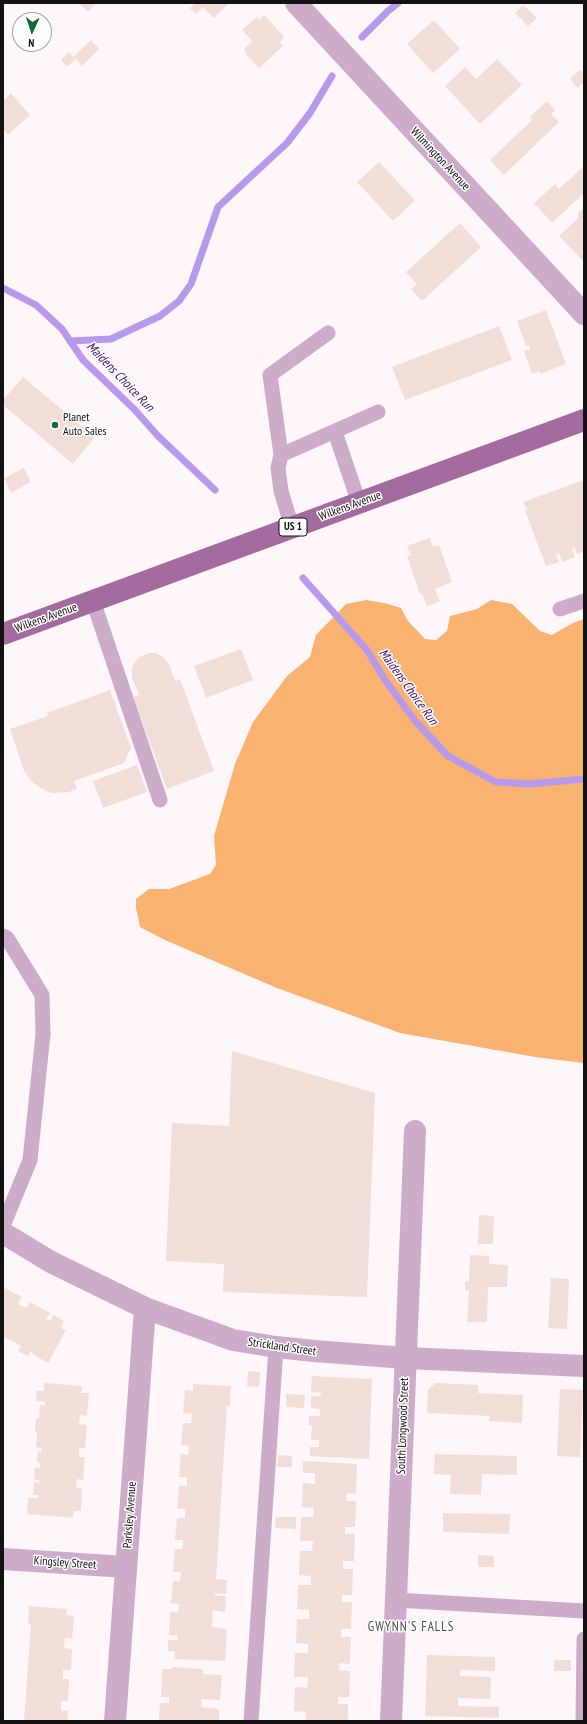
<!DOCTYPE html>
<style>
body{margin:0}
#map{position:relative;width:587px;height:1724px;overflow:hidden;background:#fef6f8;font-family:"PT Sans Narrow",sans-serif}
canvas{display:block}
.frame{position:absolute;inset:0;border:4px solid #131111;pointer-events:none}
.north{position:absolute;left:12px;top:12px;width:40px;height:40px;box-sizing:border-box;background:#fff;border:1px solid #a1a0a0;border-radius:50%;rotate:183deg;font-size:11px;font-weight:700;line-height:16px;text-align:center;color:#131111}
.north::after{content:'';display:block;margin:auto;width:14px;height:18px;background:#12693b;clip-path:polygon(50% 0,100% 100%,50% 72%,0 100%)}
</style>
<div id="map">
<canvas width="587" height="1724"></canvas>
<div class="frame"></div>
<div class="north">N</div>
</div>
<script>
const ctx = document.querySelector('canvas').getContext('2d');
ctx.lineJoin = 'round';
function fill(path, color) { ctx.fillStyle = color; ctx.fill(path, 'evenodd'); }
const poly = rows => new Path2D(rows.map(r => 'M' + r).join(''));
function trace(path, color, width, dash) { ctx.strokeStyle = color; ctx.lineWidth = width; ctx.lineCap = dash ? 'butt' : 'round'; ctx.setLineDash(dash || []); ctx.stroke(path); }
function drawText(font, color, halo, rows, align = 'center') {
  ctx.font = font + ' "PT Sans Narrow",sans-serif'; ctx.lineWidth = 3; ctx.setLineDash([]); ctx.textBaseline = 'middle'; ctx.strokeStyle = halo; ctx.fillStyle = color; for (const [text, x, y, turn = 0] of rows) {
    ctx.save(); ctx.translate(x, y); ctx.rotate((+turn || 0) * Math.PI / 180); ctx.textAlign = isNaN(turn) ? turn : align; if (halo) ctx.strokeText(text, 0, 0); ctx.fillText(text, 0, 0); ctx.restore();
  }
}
fill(poly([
 [366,600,384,603,401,608,408,621,425,639,436,640,447,631,450,616,477,609,491,600,512,604,540,631,552,635,573,623,584,619,584,1063,535,1057,400,1033,277,988,165,940,140,927,136,908,136,899,149,889,169,889,210,874,216,865,214,836,235,764,253,722,287,676,310,657,316,635,346,604]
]), '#fab270');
trace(poly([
 [362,37,388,11,398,3],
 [3,288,36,305,62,329,83,360,134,409,158,436,215,490],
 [70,341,111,339,160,316,179,301,191,284,218,207,287,143,310,113,332,76],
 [303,578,367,650,385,680,416,722,448,756,496,782,530,784,584,779]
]), '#b79aeb', 7);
fill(poly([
 [78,3,96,3,88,12],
 [195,3,229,3,214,18,203,7,196,14,190,8],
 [523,5,537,18,528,26,515,13],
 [264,15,284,37,280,42,283,46,259,68,246,54,247,53,244,49,252,41,242,30,257,17,259,20],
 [434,20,460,49,433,73,407,44],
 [91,40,99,49,82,66,76,59,67,67,61,60,69,52,73,57],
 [497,59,522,85,480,124,445,86,465,67,476,79],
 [580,70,584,74,584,82,577,88,570,78],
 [11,93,30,115,8,135,3,129,3,101],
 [547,101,555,110,551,114,559,122,504,175,490,160,532,120,530,117],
 [379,162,415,200,393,221,357,182],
 [584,166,584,193,552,223,534,203,555,184,559,189],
 [584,208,584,262,559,236,578,218,578,213],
 [460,223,481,247,422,301,411,289,417,284,406,272],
 [546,310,566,364,540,374,539,371,532,374,524,351,530,349,529,345,526,346,517,321],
 [499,326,512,360,405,400,392,367],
 [23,377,95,437,73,464,3,405,3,400],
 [24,468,31,482,11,493,4,478],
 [584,480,584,551,577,554,575,548,572,549,575,557,562,562,559,553,556,554,559,562,546,566,525,511,527,510,523,502],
 [430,538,433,547,439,545,452,582,435,589,440,601,427,606,422,593,420,594,407,556,411,555,407,546],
 [241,649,253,680,206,698,194,666],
 [149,653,156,653,164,658,169,664,175,681,180,679,214,771,167,789,133,697,139,695,132,678,132,667,139,657],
 [110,690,131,748,124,763,74,781,77,789,69,792,52,793,42,789,32,782,24,771,10,729,48,716,47,713],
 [137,765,147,792,103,808,93,781],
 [232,1051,375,1093,367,1297,223,1292,224,1264,166,1261,172,1123,229,1126],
 [479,1215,494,1216,493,1244,478,1244],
 [470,1255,489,1256,489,1264,508,1265,507,1287,488,1287,487,1322,467,1322,469,1291,465,1290,465,1282,469,1281],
 [551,1278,569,1279,567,1329,548,1328],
 [3,1287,22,1297,18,1304,26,1308,30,1302,50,1313,46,1319,50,1321,54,1315,64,1321,61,1328,66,1330,48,1363,32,1354,33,1353,31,1351,28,1356,18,1351,21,1346,3,1336],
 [248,1371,260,1372,259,1387,247,1386],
 [312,1376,372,1379,369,1459,310,1456,310,1447,319,1447,319,1440,311,1440,312,1425,309,1425,309,1416,320,1416,320,1409,311,1408,311,1396,321,1396,321,1393,311,1392],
 [44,1383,82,1386,81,1393,89,1393,87,1416,80,1415,79,1424,87,1425,85,1448,79,1448,79,1457,85,1457,83,1480,77,1479,76,1488,82,1488,81,1511,74,1511,73,1518,27,1514,28,1498,38,1498,38,1495,33,1495,34,1482,39,1483,39,1480,34,1479,35,1467,40,1468,40,1463,37,1462,38,1451,41,1452,42,1448,36,1447,37,1432,35,1432,36,1418,39,1418,40,1405,45,1406,45,1402,36,1401,37,1391,44,1391],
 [435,1383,478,1385,478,1393,523,1395,522,1423,489,1421,490,1416,427,1413,428,1390],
 [193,1384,231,1386,230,1406,227,1405,216,1579,227,1580,226,1594,215,1593,215,1596,226,1596,225,1612,213,1610,212,1627,227,1629,225,1661,175,1659,175,1651,168,1651,168,1640,177,1640,177,1635,169,1635,170,1612,178,1612,179,1604,171,1603,173,1581,180,1581,181,1572,173,1572,175,1549,182,1549,183,1545,183,1540,175,1540,177,1518,185,1518,185,1509,177,1509,179,1486,187,1486,187,1477,179,1477,181,1454,188,1455,189,1446,181,1445,183,1423,191,1423,192,1414,183,1413,185,1390,193,1391],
 [560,1389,583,1390,580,1457,557,1456],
 [286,1394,305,1395,304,1408,286,1407],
 [435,1454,517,1456,517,1475,482,1474,481,1495,450,1494,451,1475,434,1474],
 [278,1455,292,1456,292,1467,277,1467],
 [303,1461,357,1464,356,1494,347,1493,346,1501,356,1501,355,1527,345,1527,345,1534,355,1534,354,1561,343,1561,343,1569,353,1569,352,1595,342,1595,342,1602,352,1602,351,1629,341,1629,341,1637,351,1637,350,1664,340,1663,339,1667,339,1670,350,1671,349,1697,338,1697,338,1704,348,1704,348,1721,305,1721,306,1712,294,1711,295,1687,307,1688,308,1682,308,1677,294,1677,295,1653,308,1653,308,1644,296,1643,297,1619,309,1619,309,1610,297,1609,298,1585,311,1585,311,1576,299,1575,300,1551,312,1551,313,1541,300,1541,301,1517,313,1517,314,1508,302,1507,303,1483,315,1484,315,1473,303,1473],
 [443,1513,510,1514,509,1534,443,1532],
 [276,1517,296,1517,296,1529,275,1528],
 [478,1555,494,1556,494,1567,478,1567],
 [29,1606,67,1609,66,1615,74,1616,72,1639,65,1638,64,1648,72,1649,71,1670,63,1670,63,1679,69,1679,68,1701,61,1701,61,1710,68,1711,67,1721,24,1721,31,1624,28,1624],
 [427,1655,495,1657,495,1671,461,1670,460,1676,491,1677,490,1699,458,1698,458,1706,499,1707,499,1718,425,1716],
 [554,1660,571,1660,571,1671,554,1671],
 [172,1667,203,1669,203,1674,222,1675,220,1700,202,1699,201,1707,219,1709,219,1721,159,1721,160,1703,169,1703,169,1697,161,1697,162,1669,172,1669]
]), '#f2ded9');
trace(poly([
 [335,432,359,503],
 [281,455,270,375,328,333],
 [292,527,281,491,278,468,281,455,378,412],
 [93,601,160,800],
 [560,609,584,601],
 [3,936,7,938,42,995,43,1034,30,1160,3,1226],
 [396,1600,584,1611],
 [251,1721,276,1347],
 [583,1721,584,1639]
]), '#ccacc8', 15);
trace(poly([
 [296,3,584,314],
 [3,1233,51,1262,145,1308,233,1340,276,1347,314,1351,406,1358,584,1366],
 [3,1559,126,1567],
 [115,1721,145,1308],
 [391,1721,415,1131]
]), '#ccacc8', 22);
trace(poly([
 [3,634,584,420]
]), '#a46b9e', 22);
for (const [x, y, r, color] of [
 [55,425,4,"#12693b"]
]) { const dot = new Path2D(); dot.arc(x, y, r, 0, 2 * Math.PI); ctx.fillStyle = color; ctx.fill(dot); trace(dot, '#fff', 1.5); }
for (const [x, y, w] of [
 [293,527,28]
]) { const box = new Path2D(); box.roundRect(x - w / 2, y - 9, w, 18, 3); ctx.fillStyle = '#fff'; ctx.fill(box); trace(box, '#131111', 1); }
drawText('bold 11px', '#131111', null, [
 ["US 1",293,527]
]);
drawText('12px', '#131111', '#fff', [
 ["Wilmington Avenue",440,159,47],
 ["Wilkens Avenue",350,506,-20],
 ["Wilkens Avenue",46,618,-20],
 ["Strickland Street",282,1347,8],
 ["South Longwood Street",403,1426,-88],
 ["Parksley Avenue",130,1515,-86],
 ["Kingsley Street",65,1563,4]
]);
drawText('12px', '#131111', '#fff', [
 ["Planet",63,418],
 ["Auto Sales",63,432]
], 'left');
drawText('italic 13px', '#3e0e6e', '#fff', [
 ["Maidens Choice Run",120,377,46],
 ["Maidens Choice Run",408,687,54]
]);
ctx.letterSpacing = '1px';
drawText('13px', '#4f494b', '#fff', [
 ["GWYNN'S FALLS",411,1627]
]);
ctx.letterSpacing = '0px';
</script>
